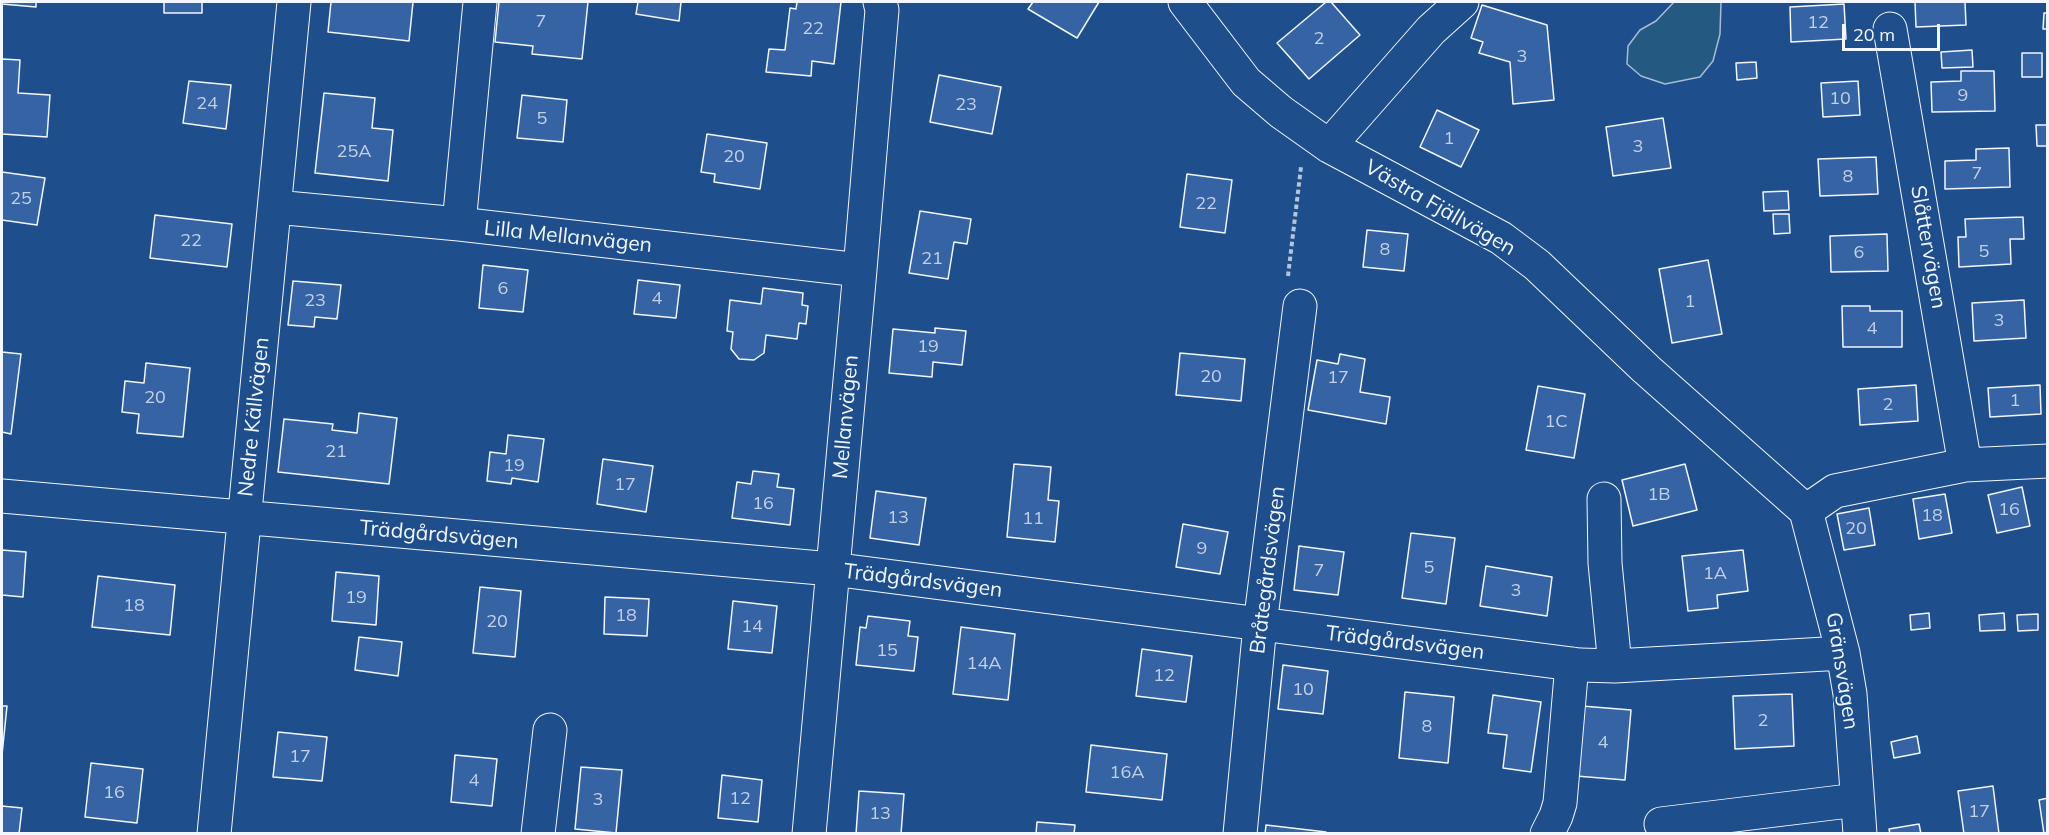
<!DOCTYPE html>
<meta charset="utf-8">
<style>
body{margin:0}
#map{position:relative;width:2049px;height:835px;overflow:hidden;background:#1f4e8c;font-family:Mulish,sans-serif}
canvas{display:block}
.frame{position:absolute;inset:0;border:3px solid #f2f6ff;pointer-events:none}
.scale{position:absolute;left:1842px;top:24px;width:98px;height:27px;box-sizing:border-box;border:3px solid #f2f6ff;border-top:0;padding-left:8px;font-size:18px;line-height:21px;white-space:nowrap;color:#f2f6ff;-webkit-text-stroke:4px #1f4e8c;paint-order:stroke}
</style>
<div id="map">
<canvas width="2049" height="835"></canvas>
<div class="frame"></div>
<div class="scale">20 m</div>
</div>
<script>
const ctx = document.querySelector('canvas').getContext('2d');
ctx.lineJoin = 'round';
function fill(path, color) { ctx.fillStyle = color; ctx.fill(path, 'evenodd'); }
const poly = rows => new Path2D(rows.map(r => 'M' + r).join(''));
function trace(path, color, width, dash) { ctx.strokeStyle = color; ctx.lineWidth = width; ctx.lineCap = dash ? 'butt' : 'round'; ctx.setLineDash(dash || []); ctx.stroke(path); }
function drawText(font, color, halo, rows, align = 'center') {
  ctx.font = font + ' Mulish,sans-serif'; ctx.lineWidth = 4.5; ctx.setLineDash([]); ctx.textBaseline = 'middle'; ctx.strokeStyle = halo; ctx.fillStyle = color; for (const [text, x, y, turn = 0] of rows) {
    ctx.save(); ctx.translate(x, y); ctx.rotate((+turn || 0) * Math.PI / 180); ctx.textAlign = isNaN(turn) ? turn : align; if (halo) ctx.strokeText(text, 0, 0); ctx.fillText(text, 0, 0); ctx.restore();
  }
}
const green = poly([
 [1674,2,1721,2,1720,34,1713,61,1700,77,1665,84,1641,76,1627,64,1628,46,1640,30,1656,21,1674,2]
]);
fill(green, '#245a82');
trace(green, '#a8bbd7', 1.5);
const building = poly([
 [2,2,36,2,36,7,2,4,2,2],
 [164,2,202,2,202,13,164,13,164,2],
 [331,2,413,2,409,41,328,32,331,2],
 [499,2,588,2,582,59,532,54,533,46,495,42,499,2],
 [638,2,681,2,679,21,636,14,638,2],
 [797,2,841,2,834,64,812,61,811,76,766,72,769,49,785,50,790,8,796,9,797,2],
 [1033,2,1099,2,1077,38,1028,9,1033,2],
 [1326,2,1331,2,1360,35,1309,79,1277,43,1326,2],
 [1915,2,1965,2,1966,25,1916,27,1915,2],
 [1844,4,1846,39,1791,42,1790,7,1844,4],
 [1482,5,1547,25,1554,100,1513,104,1510,62,1479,53,1483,42,1471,38,1482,5],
 [2044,13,2048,13,2048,29,2043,29,2044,13],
 [1972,50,1973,67,1942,68,1941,52,1972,50],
 [2022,53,2042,53,2042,77,2022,77,2022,53],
 [2,59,20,60,18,93,50,95,47,137,2,134,2,59],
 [1756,62,1757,78,1737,80,1736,63,1756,62],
 [1961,71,1994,71,1995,111,1932,112,1931,82,1961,81,1961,71],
 [939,75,1001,87,992,134,930,122,939,75],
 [189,81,231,85,226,129,183,123,189,81],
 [1858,81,1860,115,1823,117,1821,83,1858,81],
 [324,93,375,98,372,128,393,130,388,181,315,173,324,93],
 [522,95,567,100,563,142,517,138,522,95],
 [1437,110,1479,130,1461,167,1420,147,1437,110],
 [1663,118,1671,168,1613,176,1606,127,1663,118],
 [2036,125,2048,125,2048,146,2037,146,2036,125],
 [707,134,767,143,760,189,714,182,715,174,701,172,707,134],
 [2009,148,2010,187,1945,189,1945,161,1976,160,1976,149,2009,148],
 [1876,157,1878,194,1820,196,1818,159,1876,157],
 [2,172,45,178,37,225,2,220,2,172],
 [1187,174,1232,180,1225,233,1180,227,1187,174],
 [1788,191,1789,210,1764,211,1763,192,1788,191],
 [920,211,971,219,967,244,954,242,948,279,909,273,920,211],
 [1773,214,1789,214,1790,233,1774,234,1773,214],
 [155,215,232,224,227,267,150,258,155,215],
 [2023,217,2024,239,2010,239,2011,264,1959,267,1958,237,1966,237,1965,219,2023,217],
 [1367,230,1408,234,1404,271,1363,267,1367,230],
 [1887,234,1888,271,1831,272,1830,236,1887,234],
 [1708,260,1722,334,1672,343,1659,269,1708,260],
 [483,265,528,270,523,312,479,308,483,265],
 [638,280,680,285,676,318,634,314,638,280],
 [293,281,341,285,337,319,315,317,314,327,288,325,293,281],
 [763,288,803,293,802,305,808,306,806,324,799,323,797,339,766,335,764,353,754,360,739,359,731,349,733,332,727,331,730,300,761,304,763,288],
 [2024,300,2026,338,1974,341,1972,303,2024,300],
 [1842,306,1870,306,1870,311,1902,311,1902,347,1843,347,1842,306],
 [935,328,966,331,962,365,933,362,932,377,889,373,893,329,935,333,935,328],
 [2,352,21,354,11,434,2,432,2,352],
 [1180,353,1245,359,1241,401,1176,395,1180,353],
 [1340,354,1365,359,1360,392,1390,397,1386,424,1308,410,1317,360,1338,364,1340,354],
 [146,363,190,368,183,437,137,433,139,414,122,412,125,381,144,383,146,363],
 [1916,385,1918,421,1860,425,1858,389,1916,385],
 [2040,385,2041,414,1990,417,1988,388,2040,385],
 [1538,386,1585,394,1574,458,1526,450,1538,386],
 [359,413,397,418,389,484,278,472,284,419,333,424,332,430,357,433,359,413],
 [508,435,544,439,538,482,512,478,511,484,487,481,490,452,506,454,508,435],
 [603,459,653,466,646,512,597,504,603,459],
 [1014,464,1051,467,1048,500,1059,501,1055,542,1007,537,1014,464],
 [1685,464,1697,510,1633,526,1622,480,1685,464],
 [753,471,779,474,777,487,794,489,790,525,732,518,737,482,751,484,753,471],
 [2022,487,2030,526,1997,533,1988,495,2022,487],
 [876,491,926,498,919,545,870,538,876,491],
 [1945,494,1952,533,1919,539,1913,499,1945,494],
 [1869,508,1875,545,1844,550,1837,514,1869,508],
 [1183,524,1228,532,1220,574,1176,567,1183,524],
 [1411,533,1455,538,1446,604,1402,598,1411,533],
 [1299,546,1344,552,1338,595,1294,590,1299,546],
 [2,550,26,552,23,597,2,595,2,550],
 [1743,550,1748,591,1717,595,1718,608,1688,611,1682,556,1743,550],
 [1486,566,1552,577,1547,616,1480,606,1486,566],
 [336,572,379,576,376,625,332,621,336,572],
 [98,576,175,585,170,635,92,627,98,576],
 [480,587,521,591,515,657,473,653,480,587],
 [605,597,649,599,647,636,604,634,605,597],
 [733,601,777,606,772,653,728,649,733,601],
 [1929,613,1930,628,1911,630,1910,615,1929,613],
 [2004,613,2005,630,1980,631,1979,615,2004,613],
 [2038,614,2038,630,2018,631,2017,615,2038,614],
 [868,616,910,621,908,636,918,637,914,671,856,665,860,627,866,628,868,616],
 [961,627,1015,634,1008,700,953,694,961,627],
 [359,637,402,642,398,676,355,670,359,637],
 [1142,649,1192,656,1186,702,1136,696,1142,649],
 [1283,665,1328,671,1323,714,1278,709,1283,665],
 [1405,692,1454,697,1448,763,1399,758,1405,692],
 [1792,694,1794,746,1735,749,1733,696,1792,694],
 [1493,695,1541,702,1531,772,1503,768,1507,735,1488,733,1493,695],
 [2,706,7,706,2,755,2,706],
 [1582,706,1631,710,1625,780,1576,776,1582,706],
 [278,732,327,737,322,781,273,777,278,732],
 [1917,736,1920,753,1894,758,1891,742,1917,736],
 [1091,745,1167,754,1162,800,1086,792,1091,745],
 [455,755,497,759,492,806,451,802,455,755],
 [91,763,143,769,137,823,85,817,91,763],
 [581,767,622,770,616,833,575,829,581,767],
 [722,775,762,780,758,822,718,818,722,775],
 [1993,786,1999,834,1964,834,1958,791,1993,786],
 [859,791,904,794,901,834,856,834,859,791],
 [2048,798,2048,834,2044,834,2039,800,2048,798],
 [2,806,22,808,19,834,2,834,2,806],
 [1037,822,1075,825,1074,834,1036,834,1037,822],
 [1919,824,1921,834,1890,834,1889,829,1919,824],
 [1266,825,1326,832,1326,834,1265,834,1266,825]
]);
fill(building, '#3563a3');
trace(building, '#f2f6ff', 1.5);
const minor = poly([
 [1185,2,1246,82,1281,112,1329,146,1501,238,1537,265,1646,369,1806,511],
 [1890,29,1965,465],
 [1329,146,1431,30,1462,2],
 [275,207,459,224,860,270],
 [459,224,480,2],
 [2,496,832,569,1580,665,1615,666,1843,653],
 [1604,499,1605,563,1615,666],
 [1806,511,1843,653,1850,694,1860,834],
 [1806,511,1835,491,1965,465,2048,461],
 [1661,824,1857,800],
 [214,834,294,2],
 [538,834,550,730],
 [809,834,860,270,882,10,880,2],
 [1240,834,1260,625,1300,306],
 [1547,834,1556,816,1560,803,1572,664]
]);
trace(minor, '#f2f6ff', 35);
trace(poly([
 [1288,276,1301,167]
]), '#b3c4dc', 4, [4.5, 3]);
trace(minor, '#1f4e8c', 33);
drawText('18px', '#c3d1e8', null, [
 ["7",541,22],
 ["12",1818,23],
 ["22",813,29],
 ["2",1319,39],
 ["3",1522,57],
 ["9",1963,96],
 ["10",1840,99],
 ["24",207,104],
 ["23",966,105],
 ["5",542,119],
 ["1",1449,139],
 ["3",1638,147],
 ["25A",354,152],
 ["20",734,157],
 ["7",1977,174],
 ["8",1848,177],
 ["25",21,199],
 ["22",1206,204],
 ["22",191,241],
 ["8",1385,250],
 ["5",1984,252],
 ["6",1859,253],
 ["21",932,259],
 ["6",503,289],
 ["4",657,299],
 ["23",315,301],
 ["1",1690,302],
 ["3",1999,321],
 ["4",1872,329],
 ["19",928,347],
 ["20",1211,377],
 ["17",1338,378],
 ["20",155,398],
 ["1",2015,401],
 ["2",1888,405],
 ["1C",1556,422],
 ["21",336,452],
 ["19",514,466],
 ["17",625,485],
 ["1B",1659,495],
 ["16",763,504],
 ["16",2009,510],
 ["18",1932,516],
 ["13",898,518],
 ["11",1033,519],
 ["20",1856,529],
 ["9",1202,549],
 ["5",1429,568],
 ["7",1319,571],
 ["1A",1715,574],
 ["3",1516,591],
 ["19",356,598],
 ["18",134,606],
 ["18",626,616],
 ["20",497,622],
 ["14",752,627],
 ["15",887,651],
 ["14A",984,664],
 ["12",1164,676],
 ["10",1303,690],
 ["2",1763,721],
 ["8",1427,727],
 ["4",1603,743],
 ["17",300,757],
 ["16A",1127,773],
 ["4",474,781],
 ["16",114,793],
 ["12",740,799],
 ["3",598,800],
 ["17",1979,812],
 ["13",880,814]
]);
drawText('21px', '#f2f6ff', '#1f4e8c', [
 ["Västra Fjällvägen",1440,208,30],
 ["Lilla Mellanvägen",568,237,6],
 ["Slåttervägen",1928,247,80],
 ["Nedre Källvägen",254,417,-84],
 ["Mellanvägen",846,417,-85],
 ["Trädgårdsvägen",439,535,5],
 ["Bråtegårdsvägen",1268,570,-83],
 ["Trädgårdsvägen",923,581,7],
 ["Trädgårdsvägen",1405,643,7],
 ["Gränsvägen",1842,671,81]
]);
</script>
